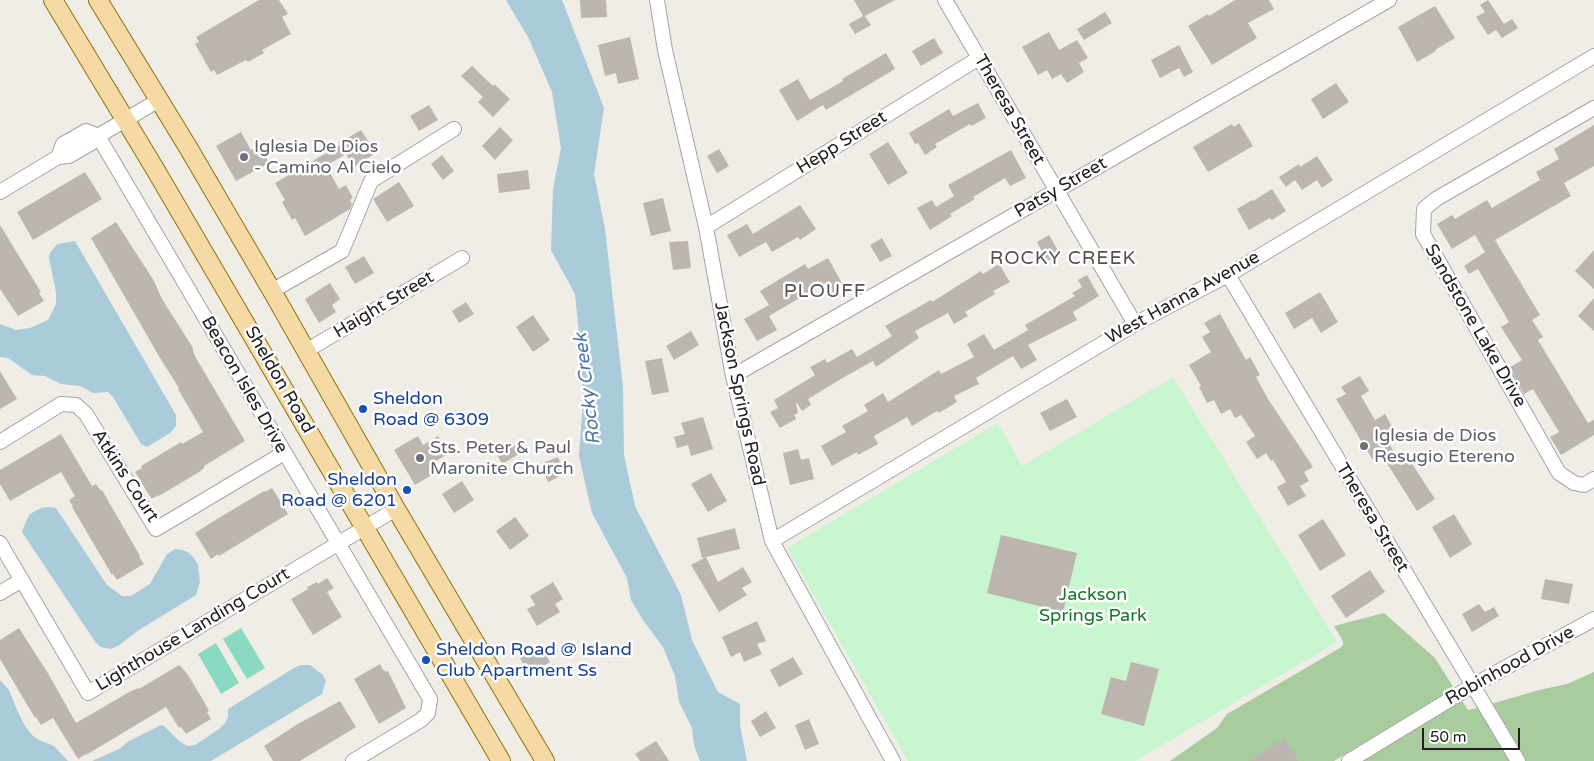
<!DOCTYPE html>
<style>
body{margin:0}
#map{position:relative;width:1594px;height:761px;overflow:hidden;background:#f0ede7;font-family:"Varela Round",sans-serif}
canvas{display:block}
.scale{position:absolute;left:1422px;top:728px;width:98px;height:22px;box-sizing:border-box;border:2px solid #202020;border-top:0;padding-left:6px;font-size:15px;line-height:18px;white-space:nowrap;color:#202020;-webkit-text-stroke:4px #fff;paint-order:stroke}
</style>
<div id="map">
<canvas width="1594" height="761"></canvas>
<div class="scale">50 m</div>
</div>
<script>
const ctx = document.querySelector('canvas').getContext('2d');
ctx.lineJoin = 'round';
function fill(path, color) { ctx.fillStyle = color; ctx.fill(path, 'evenodd'); }
const poly = rows => new Path2D(rows.map(r => 'M' + r).join(''));
function trace(path, color, width, dash) { ctx.strokeStyle = color; ctx.lineWidth = width; ctx.lineCap = dash ? 'butt' : 'round'; ctx.setLineDash(dash || []); ctx.stroke(path); }
function drawText(font, color, halo, rows, align = 'center') {
  ctx.font = font + ' "Varela Round",sans-serif'; ctx.lineWidth = 5; ctx.setLineDash([]); ctx.textBaseline = 'middle'; ctx.strokeStyle = halo; ctx.fillStyle = color; for (const [text, x, y, turn = 0] of rows) {
    ctx.save(); ctx.translate(x, y); ctx.rotate((+turn || 0) * Math.PI / 180); ctx.textAlign = isNaN(turn) ? turn : align; if (halo) ctx.strokeText(text, 0, 0); ctx.fillText(text, 0, 0); ctx.restore();
  }
}
fill(poly([
 [1384,613,1435,658,1454,688,1334,761,1170,761,1217,728,1227,714,1340,648,1343,645,1343,641,1334,626],
 [1594,672,1594,761,1526,761,1491,704,1539,690,1567,684],
 [1462,701,1468,710,1478,708,1510,761,1363,761]
]), '#a8cc9e');
fill(poly([
 [1173,377,1337,642,1135,761,908,761,787,548,998,423,1022,466]
]), '#c7f6cf');
fill(poly([
 [241,628,265,668,247,679,223,639],
 [216,643,239,683,221,694,198,654]
]), '#8ad9c2');
fill(poly([
 [506,0,562,0,604,108,594,174,605,229,623,387,624,455,635,506,681,595,692,640,718,692,740,704,740,725,747,761,700,761,694,745,692,728,679,702,675,676,663,647,643,620,631,600,627,578,592,513,579,456,583,399,581,352,575,294,551,250,553,189,561,148,552,92,529,39],
 [75,241,176,415,176,426,170,433,147,447,141,444,113,397,108,392,93,393,80,386,61,384,45,376,32,375,8,358,0,357,0,324,16,330,30,328,48,320,56,304,56,292,49,258,50,253,57,244],
 [48,507,56,508,107,585,122,596,131,596,150,584,167,554,175,549,182,550,188,552,194,558,198,565,200,582,196,595,139,630,118,646,110,649,101,647,96,643,22,532,27,519,30,514,41,508],
 [301,665,310,665,323,675,326,681,322,694,211,761,92,761,119,749,129,741,159,726,163,725,179,741,187,746,195,745,219,729,225,723,228,717,228,709,294,668],
 [0,680,9,690,17,710,25,726,32,735,39,740,54,746,68,761,0,761]
]), '#aacbda');
fill(poly([
 [259,0,279,0,288,14,282,17,291,34,262,50,264,53,248,62,246,60,217,75,214,70,211,72,195,44,199,42,196,37],
 [580,0,606,0,607,17,581,18],
 [854,0,895,0,865,16,871,25,855,34,849,24,863,16],
 [1235,0,1269,0,1274,9,1248,23,1257,38,1212,65,1188,26,1208,14,1209,16],
 [1488,0,1504,24,1512,19,1518,28,1502,38,1496,30,1488,35,1476,17,1485,12,1480,5],
 [1435,6,1455,38,1435,50,1436,51,1417,62,1398,27],
 [1105,12,1112,23,1084,40,1077,29],
 [1049,32,1059,50,1077,40,1088,58,1079,63,1084,72,1067,83,1061,74,1052,79,1047,70,1038,75,1022,47],
 [630,37,639,79,618,84,616,73,605,76,598,45],
 [934,38,943,53,921,66,912,51],
 [1179,45,1193,72,1184,77,1179,68,1160,78,1151,60],
 [886,53,895,69,826,110,823,105,797,121,779,90,798,79,810,100,843,81,842,79,859,69],
 [472,66,493,86,494,84,510,99,493,117,478,102,483,97,461,76],
 [1336,83,1349,102,1323,119,1311,99],
 [978,103,986,118,971,126,970,124,935,144,937,147,925,155,918,143,915,144,909,133,949,109,953,116],
 [429,105,438,120,419,131,410,116],
 [1239,123,1253,146,1208,172,1193,147,1232,124,1234,127],
 [1594,125,1594,166,1564,183,1571,196,1495,240,1540,315,1532,320,1543,337,1538,340,1588,423,1594,420,1594,435,1561,455,1550,437,1559,432,1533,389,1524,394,1509,368,1522,360,1501,327,1509,322,1478,269,1469,274,1464,266,1485,252,1475,235,1452,249,1437,224,1452,215,1455,219,1487,200,1492,208,1540,180,1536,172,1559,159,1554,149],
 [500,127,513,140,495,160,482,146],
 [361,130,376,153,354,167,346,154,326,166,339,189,346,185,353,198,350,200,352,204,350,209,305,236,295,218,292,220,282,202,285,200,275,183,340,145,339,143],
 [241,132,251,150,259,145,269,163,236,181,216,146],
 [888,142,908,173,888,185,869,154],
 [719,149,729,166,717,173,707,156],
 [1011,150,1026,178,1010,186,1005,178,973,197,975,199,950,214,952,216,930,230,917,208,932,200,936,207,954,196,948,185],
 [442,155,454,171,443,180,431,164],
 [1317,156,1333,180,1322,188,1317,180,1302,190,1295,180,1286,187,1279,177,1299,164,1300,167],
 [528,170,530,189,499,193,497,174],
 [85,172,102,199,33,240,17,212],
 [399,182,414,206,387,222,373,199],
 [1272,189,1286,211,1272,220,1270,218,1249,230,1237,209,1252,200,1253,201],
 [663,198,671,231,651,236,643,203],
 [800,205,816,229,800,240,798,237,772,252,766,242,739,257,727,235,747,224,753,234],
 [116,222,154,281,162,299,193,348,193,351,196,358,245,441,204,466,204,468,199,472,159,496,159,495,153,498,151,498,135,472,142,468,141,466,181,442,182,444,203,432,178,389,179,388,160,358,91,238],
 [0,225,41,292,39,293,44,301,18,316,0,289],
 [1049,235,1060,254,1047,261,1037,242],
 [882,238,892,256,880,262,870,245],
 [688,241,691,268,673,270,669,242],
 [1594,250,1594,289,1575,271],
 [364,256,374,273,355,284,345,267],
 [828,258,844,287,831,293,825,283,769,316,777,330,757,341,744,319,769,305,760,291,805,264,808,269],
 [999,264,1010,282,993,291,995,294,965,312,968,316,954,324,948,313,915,331,919,338,876,367,873,361,846,376,808,399,811,405,802,411,797,403,796,403,798,413,794,415,796,419,780,428,770,412,778,408,774,400,815,375,810,367,825,359,827,363,852,349,857,357,892,336,885,326,931,300,932,302,981,271,983,274],
 [1087,275,1099,296,1073,312,1077,320,1028,345,1037,360,1021,369,1013,356,976,378,979,384,954,396,957,402,939,413,937,411,912,426,907,417,874,436,878,444,858,455,857,452,832,466,821,446,846,432,842,426,868,411,864,405,883,393,888,402,939,370,941,374,974,357,967,344,984,334,994,350,1028,330,1025,325,1075,296,1072,293,1082,287,1078,280],
 [330,283,340,299,332,305,336,312,319,323,305,299],
 [1320,292,1338,322,1321,333,1312,318,1294,329,1285,313],
 [1594,298,1594,331,1578,316],
 [466,302,474,314,459,323,452,311],
 [1220,314,1246,360,1250,357,1260,375,1256,377,1268,399,1313,467,1304,472,1309,481,1300,486,1306,496,1288,506,1277,487,1286,482,1273,460,1271,461,1266,453,1257,459,1246,442,1255,436,1241,415,1235,418,1230,409,1221,414,1214,400,1207,403,1199,387,1201,386,1189,365,1211,352,1202,337,1210,332,1204,323],
 [533,315,550,340,533,352,516,327],
 [691,331,699,345,674,360,666,346],
 [662,358,669,392,652,395,645,361],
 [0,371,17,399,0,409],
 [1360,376,1369,391,1361,396,1375,420,1385,414,1398,437,1389,443,1401,465,1409,459,1435,499,1417,511,1383,457,1374,462,1336,399,1346,394,1341,387],
 [1067,399,1077,417,1050,431,1040,413],
 [703,417,713,449,691,456,688,445,677,448,674,437,685,434,681,423],
 [61,434,92,486,96,484,101,491,102,490,140,556,139,557,144,564,117,580,113,574,112,575,72,507,73,507,69,500,75,496,61,472,10,501,0,484,0,470],
 [418,436,423,445,438,436,449,453,433,463,438,471,415,485,394,450],
 [512,441,519,454,502,464,495,451],
 [798,449,801,460,809,458,814,479,790,485,783,453],
 [558,457,565,474,548,482,540,464],
 [711,473,727,501,708,512,691,484],
 [462,481,474,500,454,513,442,494],
 [272,488,288,514,219,556,218,554,211,559,195,533,217,519,264,491,265,492],
 [1454,514,1472,544,1450,558,1432,527],
 [515,517,529,536,510,550,496,531],
 [1323,519,1346,555,1320,571,1298,535],
 [735,528,740,549,702,558,697,538],
 [1001,535,1077,553,1063,612,987,593],
 [706,557,718,582,743,567,752,582,742,588,747,595,719,612,691,565],
 [1370,570,1385,592,1346,618,1331,596],
 [327,578,334,588,327,592,342,617,313,635,291,599,308,589,307,587,317,582,318,584],
 [1545,579,1573,584,1569,604,1541,599],
 [553,582,563,599,555,604,560,612,537,626,527,609,535,605,530,596],
 [1479,604,1485,612,1494,607,1499,616,1472,632,1462,614],
 [757,621,766,641,757,644,762,654,744,662,740,652,731,657,722,637],
 [19,628,49,675,76,723,131,691,139,688,139,689,179,665,186,672,202,698,209,711,207,712,211,719,186,734,181,727,179,728,166,707,86,755,86,754,78,759,53,718,41,725,36,717,35,718,0,659,0,640],
 [542,646,550,662,529,674,520,658],
 [793,657,803,674,779,687,770,670],
 [1131,662,1159,669,1144,726,1101,714,1111,677,1126,681],
 [380,664,383,670,384,670,386,672,388,671,406,708,379,724,354,679],
 [340,701,356,727,300,761,273,761,264,746,296,725],
 [766,711,776,728,760,737,751,721],
 [809,719,819,744,805,750,795,725],
 [1284,738,1299,761,1250,761],
 [656,741,669,761,640,761,635,754]
]), '#bdb6b0');
const minor = poly([
 [657,0,665,50,706,227,733,376,772,541,893,761],
 [945,0,1135,324],
 [1594,108,1436,199,1424,209,1423,234,1559,473,1574,483,1584,485,1594,479],
 [98,136,430,699,428,713,421,720,353,761],
 [58,157,63,144,86,131,98,136],
 [0,192,58,157,69,156,93,142,98,136,159,100],
 [706,227,979,58],
 [1228,275,1518,761],
 [272,291,342,251,371,181,454,129],
 [306,351,462,258],
 [733,376,1389,0],
 [0,442,61,404,76,405,86,414,156,529,284,453],
 [772,541,1135,324,1228,275,1594,56],
 [0,543,88,693,396,509],
 [0,593,22,580],
 [1349,761,1472,686,1594,619]
]);
const major = poly([
 [53,0,155,169,501,761],
 [98,0,189,149,272,291,396,509,545,761]
]);
trace(minor, '#a4a4a4', 16);
trace(major, '#91710a', 20);
trace(minor, '#fff', 14);
trace(major, '#f6daa6', 18);
for (const [x, y, r, color] of [
 [244,157,5,"#6b7280"],
 [363,409,5,"#1a4fb4"],
 [1364,446,5,"#6b7280"],
 [420,458,5,"#6b7280"],
 [407,490,5,"#1a4fb4"],
 [426,660,5,"#1a4fb4"]
]) { const dot = new Path2D(); dot.arc(x, y, r, 0, 2 * Math.PI); ctx.fillStyle = color; ctx.fill(dot); trace(dot, '#fff', 2); }
drawText('18px', '#202020', '#fff', [
 ["Theresa Street",1009,110,60],
 ["Hepp Street",842,143,-32],
 ["Patsy Street",1061,188,-30],
 ["West Hanna Avenue",1183,298,-29],
 ["Haight Street",384,305,-31],
 ["Sandstone Lake Drive",1475,326,60],
 ["Sheldon Road",279,380,60],
 ["Beacon Isles Drive",244,385,60],
 ["Jackson Springs Road",739,394,78],
 ["Atkins Court",125,476,57],
 ["Theresa Street",1372,518,59],
 ["Lighthouse Landing Court",193,630,-31],
 ["Robinhood Drive",1510,666,-29]
]);
drawText('18px', '#5b616d', '#fff', [
 ["Iglesia De Dios",254,147],
 ["- Camino Al Cielo",254,168],
 ["Iglesia de Dios",1374,436],
 ["Resugio Etereno",1374,457],
 ["Sts. Peter & Paul",430,448],
 ["Maronite Church",430,469]
], 'left');
drawText('18px', '#164399', '#fff', [
 ["Sheldon",373,399],
 ["Road @ 6309",373,420],
 ["Sheldon",397,480,"right"],
 ["Road @ 6201",397,501,"right"],
 ["Sheldon Road @ Island",436,650],
 ["Club Apartment Ss",436,671]
], 'left');
drawText('18px', '#137825', '#fff', [
 ["Jackson",1093,595],
 ["Springs Park",1093,616]
]);
ctx.letterSpacing = '1px';
drawText('19px', '#535353', '#fff', [
 ["ROCKY CREEK",1063,259],
 ["PLOUFF",825,292]
]);
ctx.letterSpacing = '0px';
drawText('italic 19px', '#5276a9', '#fff', [
 ["Rocky Creek",588,389,-97]
]);
</script>
